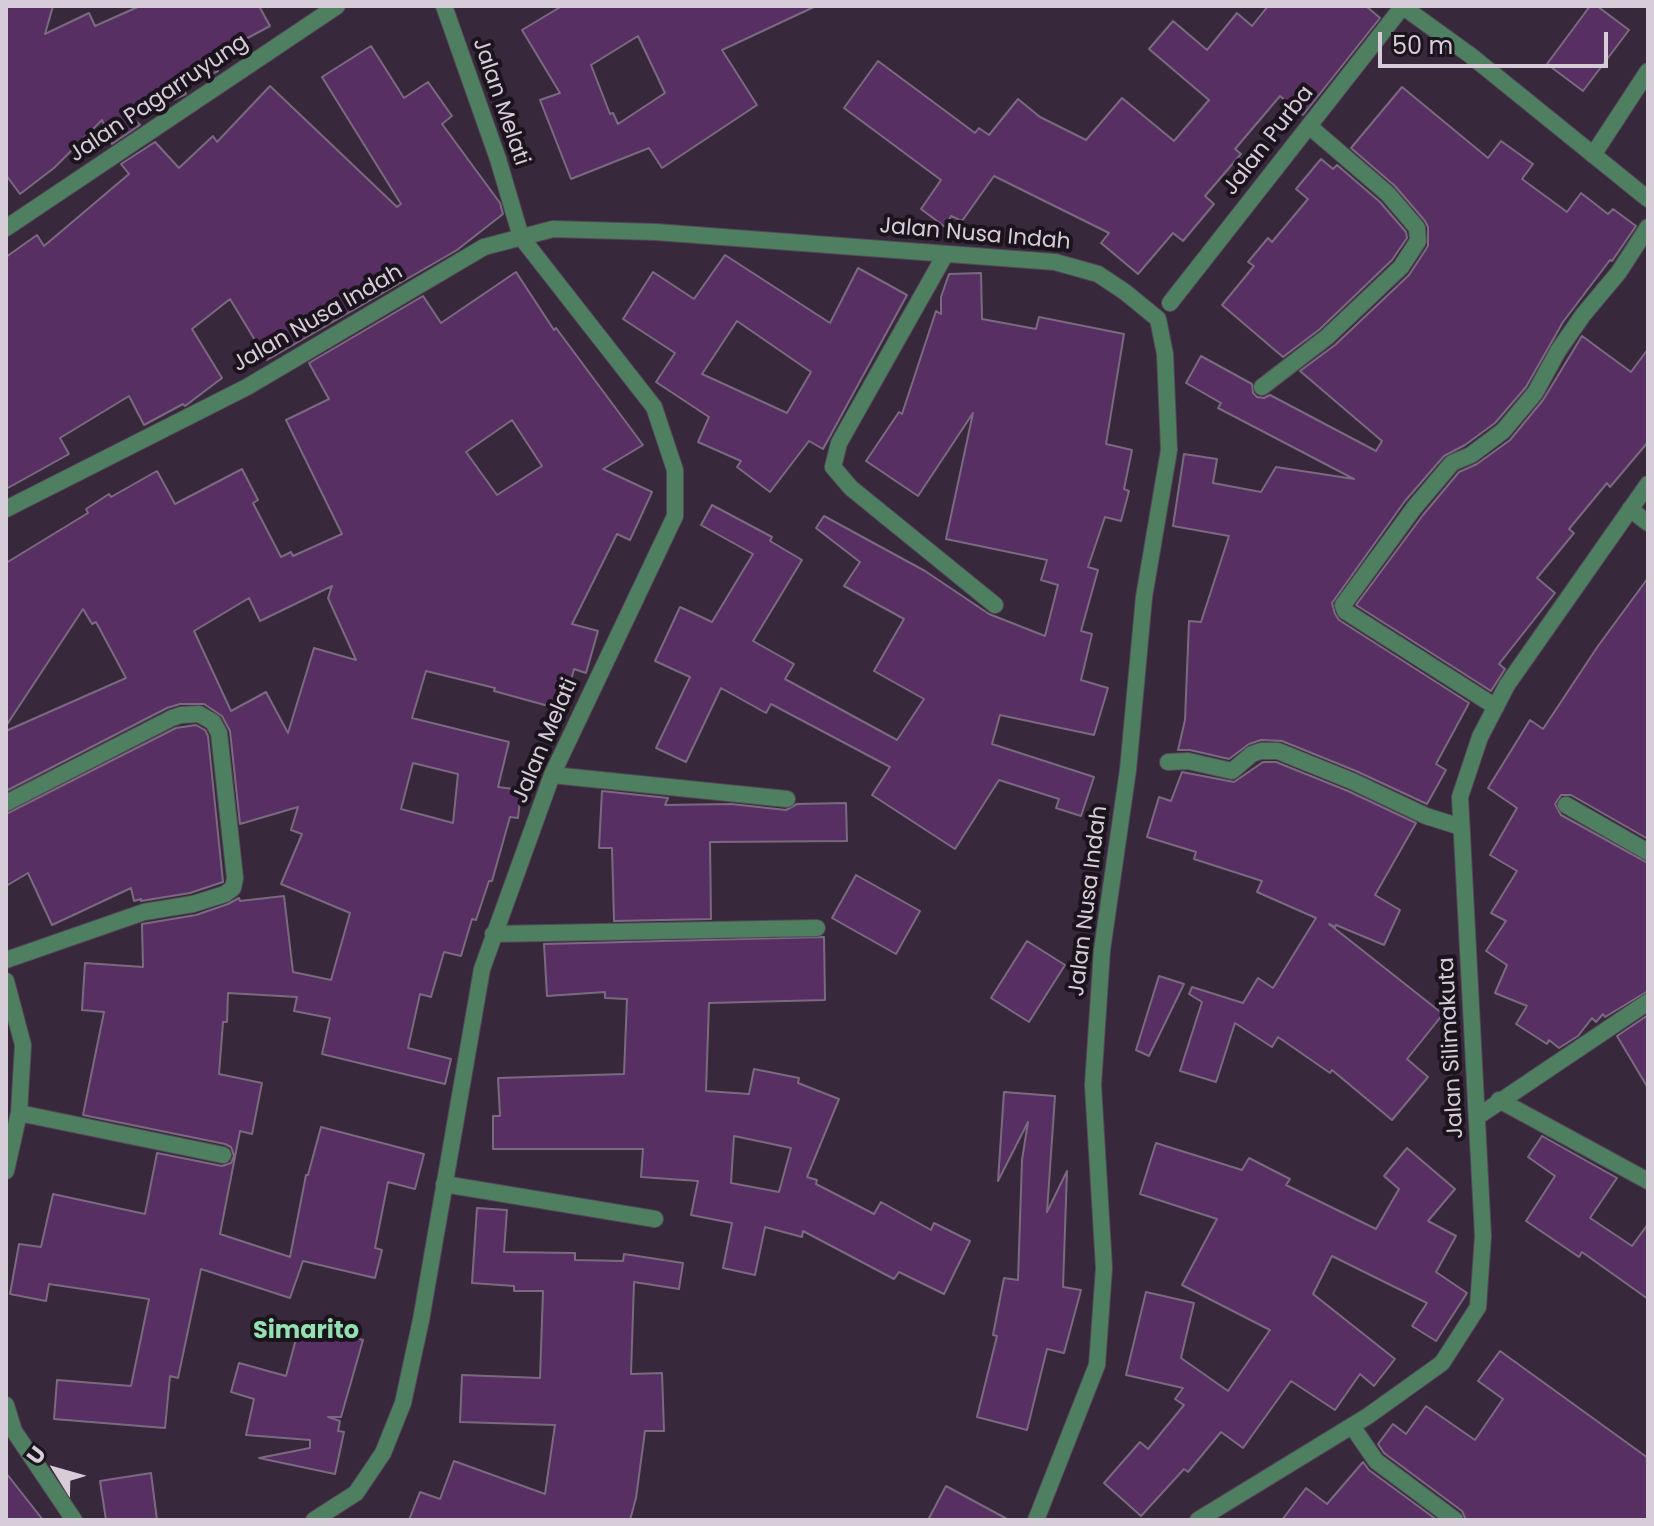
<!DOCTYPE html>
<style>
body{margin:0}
#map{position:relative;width:1654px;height:1526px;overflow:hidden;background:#37293b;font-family:Poppins,sans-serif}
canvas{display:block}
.frame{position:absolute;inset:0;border:8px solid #d7cdd9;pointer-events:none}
.north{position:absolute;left:16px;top:1430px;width:80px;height:80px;-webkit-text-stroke:6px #1b141d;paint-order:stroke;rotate:307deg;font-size:22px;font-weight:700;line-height:32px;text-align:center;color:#d7cdd9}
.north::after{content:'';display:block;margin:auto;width:28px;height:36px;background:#d7cdd9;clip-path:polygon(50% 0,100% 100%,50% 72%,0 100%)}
.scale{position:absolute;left:1378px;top:32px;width:230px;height:36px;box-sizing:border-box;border:4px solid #d7cdd9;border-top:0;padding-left:10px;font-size:24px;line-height:28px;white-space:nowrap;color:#d7cdd9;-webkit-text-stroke:6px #1b141d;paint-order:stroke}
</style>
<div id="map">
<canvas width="1654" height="1526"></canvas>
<div class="frame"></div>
<div class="north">U</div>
<div class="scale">50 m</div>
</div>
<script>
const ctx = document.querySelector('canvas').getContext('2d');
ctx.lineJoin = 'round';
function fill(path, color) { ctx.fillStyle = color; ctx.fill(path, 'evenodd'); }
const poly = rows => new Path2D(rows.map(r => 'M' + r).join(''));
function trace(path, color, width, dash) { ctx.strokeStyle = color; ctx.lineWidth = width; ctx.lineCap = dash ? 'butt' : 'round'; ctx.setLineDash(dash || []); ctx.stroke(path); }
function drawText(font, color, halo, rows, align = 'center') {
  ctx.font = font + ' Poppins,sans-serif'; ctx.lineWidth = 8; ctx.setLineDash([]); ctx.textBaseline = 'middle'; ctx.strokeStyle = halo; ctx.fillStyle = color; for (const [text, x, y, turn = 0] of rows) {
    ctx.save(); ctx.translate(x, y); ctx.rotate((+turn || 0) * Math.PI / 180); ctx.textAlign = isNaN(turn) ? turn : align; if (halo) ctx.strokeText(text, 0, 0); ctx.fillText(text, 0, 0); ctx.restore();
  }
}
const building = poly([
 [6,6,53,6,45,34,89,13,95,26,140,6,259,6,270,26,212,57,218,71,183,88,186,94,133,118,140,125,112,144,102,120,54,168,20,194,6,175,6,6],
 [562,6,816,6,722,50,757,105,662,168,649,148,571,179,540,100,560,93,522,30,562,6],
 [638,36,665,93,618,124,613,113,610,114,591,65,638,36],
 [1268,6,1366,6,1380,18,1303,115,1280,96,1235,149,1241,154,1205,196,1214,204,1183,241,1173,233,1138,274,1101,243,1109,233,994,176,962,221,951,216,945,227,921,209,941,180,844,108,878,61,975,133,979,128,989,135,1018,99,1040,117,1086,140,1122,98,1174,141,1209,100,1149,49,1173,21,1207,50,1237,13,1252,26,1268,6],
 [1590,6,1597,6,1629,30,1583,91,1547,64,1590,6],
 [371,46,404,98,428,82,452,116,442,124,500,203,503,214,457,250,267,360,230,299,192,329,222,378,185,406,183,404,144,425,129,396,60,438,69,454,6,489,6,257,37,235,44,246,129,174,121,164,155,142,179,168,213,136,217,142,270,86,397,207,401,204,322,77,371,46],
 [1402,87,1488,158,1501,141,1533,164,1522,179,1567,212,1581,193,1608,214,1613,209,1636,226,1612,261,1610,260,1563,322,1526,387,1495,423,1465,445,1444,456,1405,501,1332,603,1335,614,1339,620,1469,703,1436,764,1446,770,1427,804,1356,771,1282,741,1261,740,1249,744,1229,759,1190,750,1178,750,1185,720,1189,621,1201,622,1229,536,1173,526,1184,454,1217,459,1213,483,1261,492,1276,467,1354,479,1218,408,1221,403,1186,383,1201,356,1252,384,1253,393,1257,397,1264,398,1270,395,1376,451,1382,441,1300,371,1335,345,1409,275,1428,246,1428,227,1425,221,1395,186,1351,148,1402,87],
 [1321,159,1333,169,1337,165,1380,202,1406,232,1407,238,1392,260,1320,329,1283,357,1222,305,1254,266,1248,262,1268,238,1272,242,1308,199,1296,189,1321,159],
 [725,255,830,323,858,268,907,295,823,449,809,441,770,492,737,467,741,461,698,442,709,417,656,382,675,353,623,319,653,272,694,299,725,255],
 [737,321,811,372,787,413,702,374,737,321],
 [516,272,554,330,556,328,643,445,603,469,652,492,630,540,617,534,572,624,598,631,586,673,574,669,563,710,494,691,495,688,426,671,412,718,509,742,498,787,521,790,518,818,510,817,492,881,489,881,476,920,472,919,461,956,444,952,431,997,420,994,408,1048,451,1059,445,1084,322,1054,330,1018,294,1011,297,997,228,993,227,1022,223,1022,219,1074,262,1083,252,1134,240,1131,220,1234,290,1257,306,1175,308,1175,321,1127,424,1154,415,1189,388,1182,375,1248,382,1250,375,1278,303,1261,290,1298,201,1269,178,1378,170,1376,165,1428,54,1419,57,1380,131,1386,149,1299,49,1284,46,1301,10,1294,19,1244,41,1247,53,1194,145,1214,157,1153,222,1166,231,1163,234,1156,231,1147,225,1144,83,1115,104,1012,82,1010,85,963,143,967,142,924,196,915,228,904,239,898,240,901,284,896,293,972,331,980,350,913,281,884,302,834,291,830,298,807,240,824,230,731,222,716,204,704,180,704,167,708,6,791,6,731,126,678,96,622,92,624,83,609,6,726,6,563,88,513,86,509,109,494,111,497,157,471,175,504,242,469,258,500,253,503,281,557,291,552,293,556,342,534,286,420,329,399,309,363,423,296,441,323,516,272],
 [512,420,542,466,497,495,466,452,512,420],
 [332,586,328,598,356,660,314,648,288,733,266,692,231,711,194,631,249,598,260,621,332,586],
 [413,763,458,774,453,823,401,809,413,763],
 [981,273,982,319,1036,329,1039,317,1124,334,1106,444,1132,450,1124,489,1129,491,1121,521,1105,517,1088,567,1098,570,1081,631,1092,634,1081,680,1108,688,1094,735,1000,715,992,744,1094,777,1081,816,1056,808,1059,799,999,780,955,849,872,795,890,767,771,704,766,713,721,688,686,762,656,748,690,677,655,661,680,607,712,622,753,554,701,525,712,505,772,537,770,541,802,560,753,641,794,664,785,679,897,740,924,699,874,671,904,619,844,586,860,562,816,528,824,516,925,571,989,614,1045,636,1058,585,1041,580,1047,560,946,539,973,413,918,496,866,461,899,412,902,414,936,311,941,314,941,297,949,274,981,273],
 [1582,336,1631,372,1648,349,1648,442,1610,487,1607,483,1569,529,1574,533,1537,578,1555,593,1499,664,1505,669,1491,691,1356,605,1423,515,1459,472,1477,464,1510,440,1543,400,1582,336],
 [1648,578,1648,839,1571,795,1561,795,1555,804,1561,815,1648,863,1648,991,1605,1017,1603,1014,1596,1022,1592,1018,1578,1036,1559,1048,1549,1040,1547,1044,1516,1024,1527,1006,1495,993,1507,965,1486,951,1506,921,1491,913,1517,871,1490,855,1517,808,1488,788,1530,720,1543,729,1598,646,1648,578],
 [196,725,205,730,208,736,223,882,190,893,141,901,141,899,134,901,131,888,52,925,28,873,6,886,6,814,176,728,196,725],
 [1263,762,1276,762,1348,791,1416,823,1375,895,1400,910,1384,945,1336,925,1335,927,1329,924,1443,1014,1407,1059,1428,1077,1392,1120,1332,1070,1330,1073,1278,1037,1272,1047,1235,1023,1216,1082,1180,1071,1202,1002,1189,994,1192,987,1243,1003,1258,978,1273,988,1316,918,1257,892,1262,881,1194,859,1196,852,1147,837,1159,797,1171,801,1182,772,1234,782,1263,762],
 [602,791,668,798,665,805,731,804,786,810,797,804,846,803,847,841,710,842,711,919,614,921,612,848,599,848,602,791],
 [856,875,920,911,896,954,832,918,856,875],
 [824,937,825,1000,709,1003,706,1091,749,1094,754,1069,799,1078,798,1083,839,1099,807,1177,817,1180,816,1184,874,1214,881,1202,931,1230,934,1223,970,1241,944,1294,899,1272,894,1279,803,1231,802,1237,765,1227,755,1275,723,1268,732,1223,691,1215,698,1181,641,1177,643,1149,493,1149,493,1116,500,1116,498,1078,624,1074,627,999,605,998,605,992,547,996,544,944,824,937],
 [734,1136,791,1148,779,1192,731,1183,734,1136],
 [1027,941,1065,965,1029,1022,991,998,1027,941],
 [1159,976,1184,984,1149,1056,1136,1050,1159,976],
 [1648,1015,1648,1088,1617,1036,1648,1015],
 [1004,1092,1055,1096,1047,1212,1067,1171,1063,1287,1081,1290,1064,1353,1047,1349,1027,1430,977,1417,997,1336,993,1335,1004,1278,1018,1280,1022,1160,1028,1122,998,1181,1004,1092],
 [1542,1136,1617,1178,1590,1218,1632,1246,1648,1224,1648,1299,1582,1252,1579,1257,1526,1221,1555,1176,1528,1157,1542,1136],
 [1156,1143,1242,1170,1249,1158,1290,1179,1286,1185,1376,1229,1399,1189,1384,1176,1407,1148,1455,1189,1428,1221,1456,1236,1436,1272,1467,1293,1436,1341,1412,1326,1427,1303,1332,1256,1313,1294,1395,1359,1374,1386,1360,1374,1335,1410,1291,1381,1243,1448,1221,1432,1188,1472,1184,1469,1141,1516,1104,1483,1140,1442,1148,1449,1184,1405,1175,1399,1183,1388,1126,1375,1146,1292,1194,1303,1181,1358,1228,1391,1270,1330,1182,1285,1217,1219,1140,1194,1156,1143],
 [477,1208,507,1210,504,1252,575,1253,575,1260,623,1261,624,1254,683,1263,679,1289,634,1282,631,1374,662,1373,664,1431,645,1431,636,1498,630,1520,409,1520,420,1492,440,1499,454,1461,545,1494,555,1425,460,1422,462,1375,540,1378,543,1291,514,1291,514,1286,472,1283,477,1208],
 [300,1324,363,1340,341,1417,328,1417,340,1421,338,1431,344,1432,335,1474,259,1458,310,1448,310,1440,246,1435,254,1399,231,1392,239,1363,286,1376,300,1324],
 [1500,1351,1648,1458,1648,1520,1466,1520,1462,1511,1384,1453,1378,1444,1393,1424,1406,1434,1426,1406,1475,1440,1503,1399,1478,1381,1500,1351],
 [1363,1462,1369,1470,1437,1520,1282,1520,1306,1488,1327,1504,1363,1462],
 [6,1473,43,1520,6,1520,6,1473],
 [151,1473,157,1520,106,1520,100,1481,151,1473],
 [946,1486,1009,1520,928,1520,946,1486]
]);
fill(building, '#572f63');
trace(building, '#7a6a7f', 2);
const lane = poly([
 [1499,1100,1648,1181]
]);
const street = poly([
 [1402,6,1470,55,1648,199],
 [1593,155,1648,71],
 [6,228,337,6],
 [945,255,839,443,833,467,851,488,995,605],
 [1170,303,1403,6],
 [1262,387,1327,337,1401,267,1418,241,1417,228,1388,194,1309,126],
 [6,509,247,387,484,247,553,229,656,232,1055,262,1098,274,1125,292,1158,319,1165,354,1169,450,1144,597,1128,770,1102,950,1093,1085,1104,1268,1097,1365,1036,1520],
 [1630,509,1648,523],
 [1496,707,1345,611,1343,605,1414,508,1452,463,1471,455,1503,431,1535,393,1558,351,1583,315,1619,272,1648,227],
 [1168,762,1188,761,1232,771,1252,754,1261,751,1278,751,1352,781,1426,816,1461,827],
 [552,775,787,799],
 [6,803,172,718,181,715,199,714,213,722,219,733,235,878,233,888,225,894,193,904,144,912,6,960],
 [1566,805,1648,852],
 [493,934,817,928],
 [6,981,23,1045,19,1113,6,1171],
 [19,1113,223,1155],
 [1477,1117,1648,1002],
 [444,1184,655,1219],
 [6,1405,14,1431,74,1520],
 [1352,1426,1376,1461,1455,1520],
 [314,1520,356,1493,383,1453,403,1403,421,1320,482,969,552,775,675,516,675,470,654,407,521,237,498,159,444,6],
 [1198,1520,1368,1416,1442,1363,1478,1307,1483,1236,1460,797,1480,737,1507,685,1648,484]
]);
trace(lane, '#544757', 18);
trace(street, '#544757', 18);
trace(lane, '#4e7f61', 16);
trace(street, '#4e7f61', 16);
drawText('22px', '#d7cdd9', '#1b141d', [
 ["Jalan Pagarruyung",159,99,-34],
 ["Jalan Melati",500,102,71],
 ["Jalan Purba",1269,141,-52],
 ["Jalan Nusa Indah",975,235,5],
 ["Jalan Nusa Indah",318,319,-30],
 ["Jalan Melati",546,741,-67],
 ["Jalan Nusa Indah",1089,901,-83],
 ["Jalan Silimakuta",1452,1048,-93]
]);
drawText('bold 24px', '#94e0b1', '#1b141d', [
 ["Simarito",306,1332]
]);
</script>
